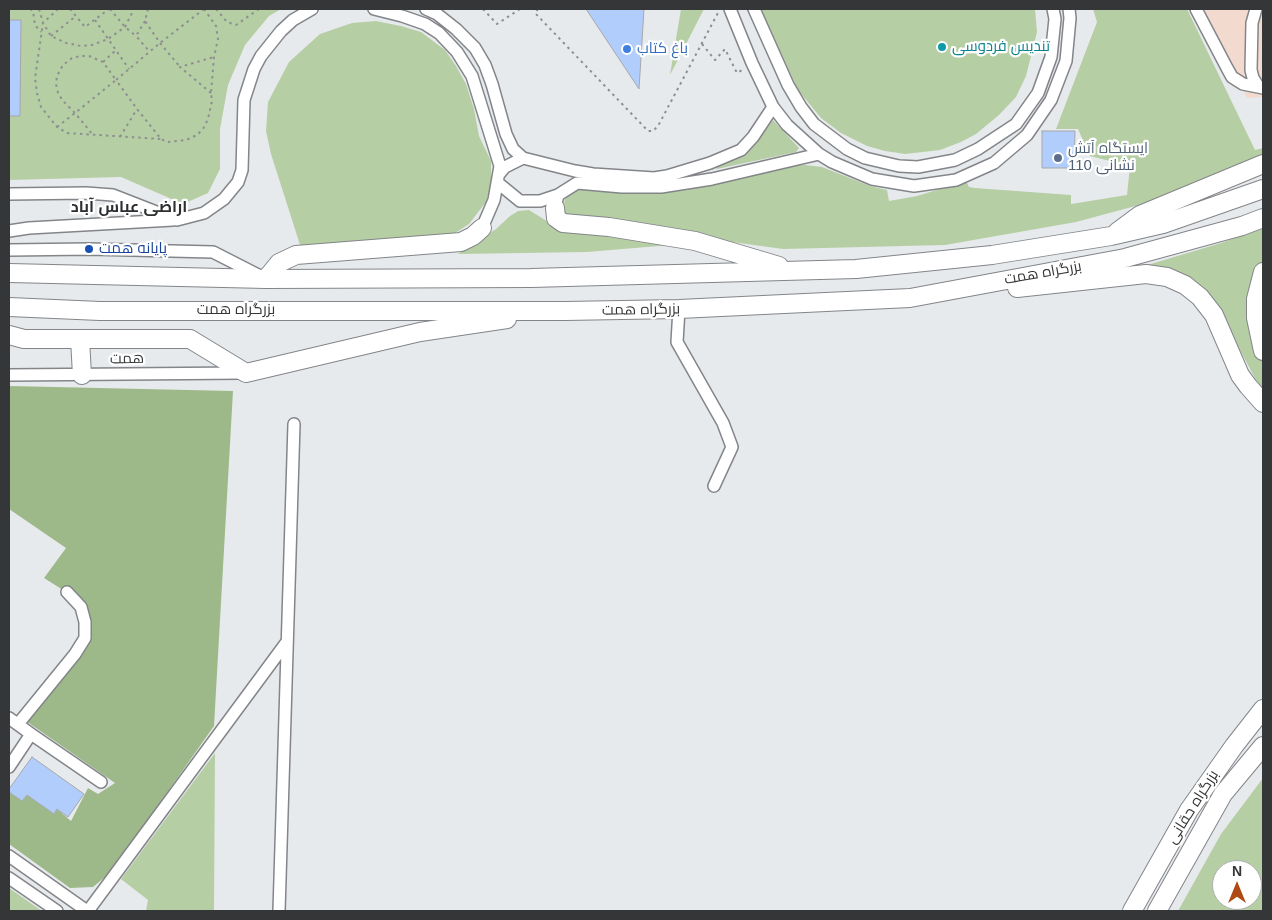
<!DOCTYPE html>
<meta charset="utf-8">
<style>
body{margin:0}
#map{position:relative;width:1272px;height:920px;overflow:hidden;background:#e7eaed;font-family:Arial,sans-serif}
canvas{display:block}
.frame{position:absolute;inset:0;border:10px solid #353637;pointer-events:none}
.north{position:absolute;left:1212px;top:860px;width:50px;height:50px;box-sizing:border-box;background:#fff;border:1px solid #aeafaf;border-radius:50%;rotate:0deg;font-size:14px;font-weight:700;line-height:20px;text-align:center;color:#353637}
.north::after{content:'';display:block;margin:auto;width:18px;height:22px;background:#ae4b14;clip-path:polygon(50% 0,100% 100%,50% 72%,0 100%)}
</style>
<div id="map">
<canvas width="1272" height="920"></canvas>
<div class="frame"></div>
<div class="north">N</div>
</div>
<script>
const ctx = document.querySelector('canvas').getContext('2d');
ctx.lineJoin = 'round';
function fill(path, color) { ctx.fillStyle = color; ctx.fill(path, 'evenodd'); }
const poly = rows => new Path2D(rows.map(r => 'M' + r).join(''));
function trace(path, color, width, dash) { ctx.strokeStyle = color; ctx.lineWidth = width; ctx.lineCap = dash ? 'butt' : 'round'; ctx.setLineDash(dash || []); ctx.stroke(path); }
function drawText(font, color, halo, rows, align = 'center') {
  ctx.font = font + ' Arial,Cairo,sans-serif'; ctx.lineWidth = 4.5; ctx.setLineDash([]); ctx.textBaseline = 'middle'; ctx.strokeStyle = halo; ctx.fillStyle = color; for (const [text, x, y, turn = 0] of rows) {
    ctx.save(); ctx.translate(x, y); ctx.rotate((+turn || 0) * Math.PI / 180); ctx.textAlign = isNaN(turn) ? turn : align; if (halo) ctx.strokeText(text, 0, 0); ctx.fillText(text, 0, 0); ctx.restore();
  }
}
fill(poly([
 [1204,9,1263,9,1263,97,1247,98]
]), '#f2dacf');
fill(poly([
 [9,9,281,9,269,16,245,45,228,85,220,129,220,169,208,193,183,204,121,177,9,180],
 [681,9,704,9,670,75],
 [761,9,1035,9,1037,32,1026,76,1016,97,999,115,976,134,961,142,940,150,905,154,885,151,867,146,841,133,821,118,798,90],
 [1093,9,1187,9,1255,150,1263,148,1263,160,1165,198,1076,222,945,245,783,249,696,237,571,217,565,213,563,209,565,199,578,186,629,191,784,166,805,165,822,167,870,186,887,190,889,201,917,196,966,181,969,187,975,188,1071,195,1071,204,1127,195,1130,166,1090,156,1078,129,1056,129,1097,22],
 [376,21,401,26,421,32,445,50,456,66,466,84,474,109,479,136,491,161,491,185,486,202,469,224,443,241,301,248,271,154,266,131,268,102,289,62,320,34,352,23],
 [773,120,799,148,796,152,717,169,716,167,740,157,753,147],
 [529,210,550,223,683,244,587,252,458,254,496,229,510,216,518,211],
 [1263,228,1263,262,1256,278,1255,346,1263,362,1263,390,1257,382,1219,311,1144,266,1221,243],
 [215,753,214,911,146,911,148,900,121,879],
 [1263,778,1263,911,1178,911,1221,834],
 [1222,870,1252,870,1252,900,1222,900],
 [9,888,42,911,9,911]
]), '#b6cea4');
fill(poly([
 [9,386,233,391,214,726,111,872,93,887,70,888,9,844,9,792,22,801,27,795,54,814,57,809,71,821,88,788,98,794,115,783,26,721,90,636,82,602,44,578,66,548,9,509]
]), '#9eb989');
const building = poly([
 [586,9,644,9,639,89,586,9],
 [9,20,21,20,20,116,9,116,9,20],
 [1042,131,1075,131,1074,168,1042,168,1042,131],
 [32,757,84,794,68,817,57,809,54,814,27,795,22,801,9,792,9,789,32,757]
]);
fill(building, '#b1cdfc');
trace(building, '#a5a7ab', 1);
const minor = poly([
 [374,9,402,16,425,24,439,33,457,52,472,76,500,166,494,200,482,228],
 [426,9,437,14,456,29,475,48,485,65,492,84,506,134,513,149,523,158,575,171,593,174,654,178,667,176,710,163,741,150,753,137,773,107],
 [730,9,752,63,773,107,787,125,819,154,832,162,872,179,914,186,956,180,994,163,1027,135,1051,100,1066,61,1070,18,1069,9],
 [754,9,788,85,801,107,814,124,847,149,865,158,899,166,918,167,955,160,978,149,1016,124,1038,93,1051,57,1055,19,1053,9],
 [1196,9,1227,68,1232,77,1243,84,1263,88],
 [1256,9,1252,23,1251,70,1253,78,1258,86],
 [500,173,505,167,523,158],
 [498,183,520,201,540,201,558,195],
 [9,194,86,193,113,195,177,220,204,213,224,199,238,182,242,170,244,100,254,69,261,56,281,31,293,20,312,9],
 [555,208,558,195,577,183,622,187,661,187,712,179,819,154],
 [9,231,29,228,173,220],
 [9,250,89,249,213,252,262,277],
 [679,309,677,342,723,423,732,447,714,486],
 [9,375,244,373],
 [9,718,31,734,9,767],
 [18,724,75,654,85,638,85,622,81,607,67,592],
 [31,734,101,782],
 [9,856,87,911],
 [9,878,57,911],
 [88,911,286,643],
 [279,911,294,424]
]);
const highway = poly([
 [555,208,556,218,563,223,609,227,695,241,779,266],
 [1117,232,1140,215,1263,164],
 [1263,272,1256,299,1256,318,1263,351],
 [9,273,266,279,531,278,856,269,992,255,1111,236,1163,224,1263,189],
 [266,279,279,263,296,255,461,242,473,236,482,228],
 [1017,288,1146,274,1167,277,1185,285,1200,297,1214,315,1240,375,1248,386,1263,403],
 [9,307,100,311,565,311,679,309,910,298,1125,258,1242,226,1263,218],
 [9,335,24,339,190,339,246,373,420,332,507,319],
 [80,339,82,375],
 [1132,911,1189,810,1234,746,1263,709],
 [1157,911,1223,794,1263,746]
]);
trace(minor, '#838589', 14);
trace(highway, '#838589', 20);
trace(poly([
 [30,9,33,11,35,25,41,32],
 [39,9,43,23,51,36,66,43,81,46,92,45,108,39,125,27,134,9],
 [58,9,43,23,35,78,37,93,41,107,57,127,67,133,161,139],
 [70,9,85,27,109,9],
 [110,9,125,27,136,36],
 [148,9,145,21,160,43,180,67],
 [204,9,216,26,218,39,214,57,211,93,212,101,208,119,203,129,197,135,186,140,167,142,161,139,137,109,116,80,160,43,204,9],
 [216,9,227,22,236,25,259,9],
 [483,9,497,24,520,9],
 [538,9,535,13,648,131,653,131,658,126,719,11],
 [95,20,129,69],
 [145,21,136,36,150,52],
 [51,36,76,16],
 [702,44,715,60,725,49,737,73,744,69],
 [103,62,116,50],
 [211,93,180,67,214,57],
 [57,127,75,113,116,80,103,62,89,56,81,56,72,58,63,65,57,76,56,84,58,93,63,101,75,113,93,135],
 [120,137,137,109]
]), '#8d8f91', 2, [2.5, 4]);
trace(minor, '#fff', 11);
trace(highway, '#fff', 18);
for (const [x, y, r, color] of [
 [942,47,5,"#0f9aa8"],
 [627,49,5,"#3f7fe0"],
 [1058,158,5,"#5c6f8a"],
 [89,249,5,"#1a4fb4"]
]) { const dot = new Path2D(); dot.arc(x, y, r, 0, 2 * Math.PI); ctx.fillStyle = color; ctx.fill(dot); trace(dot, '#fff', 2); }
drawText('15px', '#0d838f', '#fff', [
 ["تندیس فردوسی",952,47]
], 'left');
drawText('15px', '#366cbe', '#fff', [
 ["باغ کتاب",637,49]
], 'left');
drawText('15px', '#4e5e75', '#fff', [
 ["ایستگاه آتش",1068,149],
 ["نشانی 110",1068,166]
], 'left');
drawText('15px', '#164399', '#fff', [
 ["پایانه همت",99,249]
], 'left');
drawText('15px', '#353637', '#fff', [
 ["بزرگراه همت",1043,273,-10],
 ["بزرگراه همت",236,310],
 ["بزرگراه همت",641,310,-1],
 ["همت",127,359,-1],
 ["بزرگراه حقانی",1193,807,-58]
]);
drawText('bold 16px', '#2c2e30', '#fff', [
 ["اراضی عباس آباد",129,208]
]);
</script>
